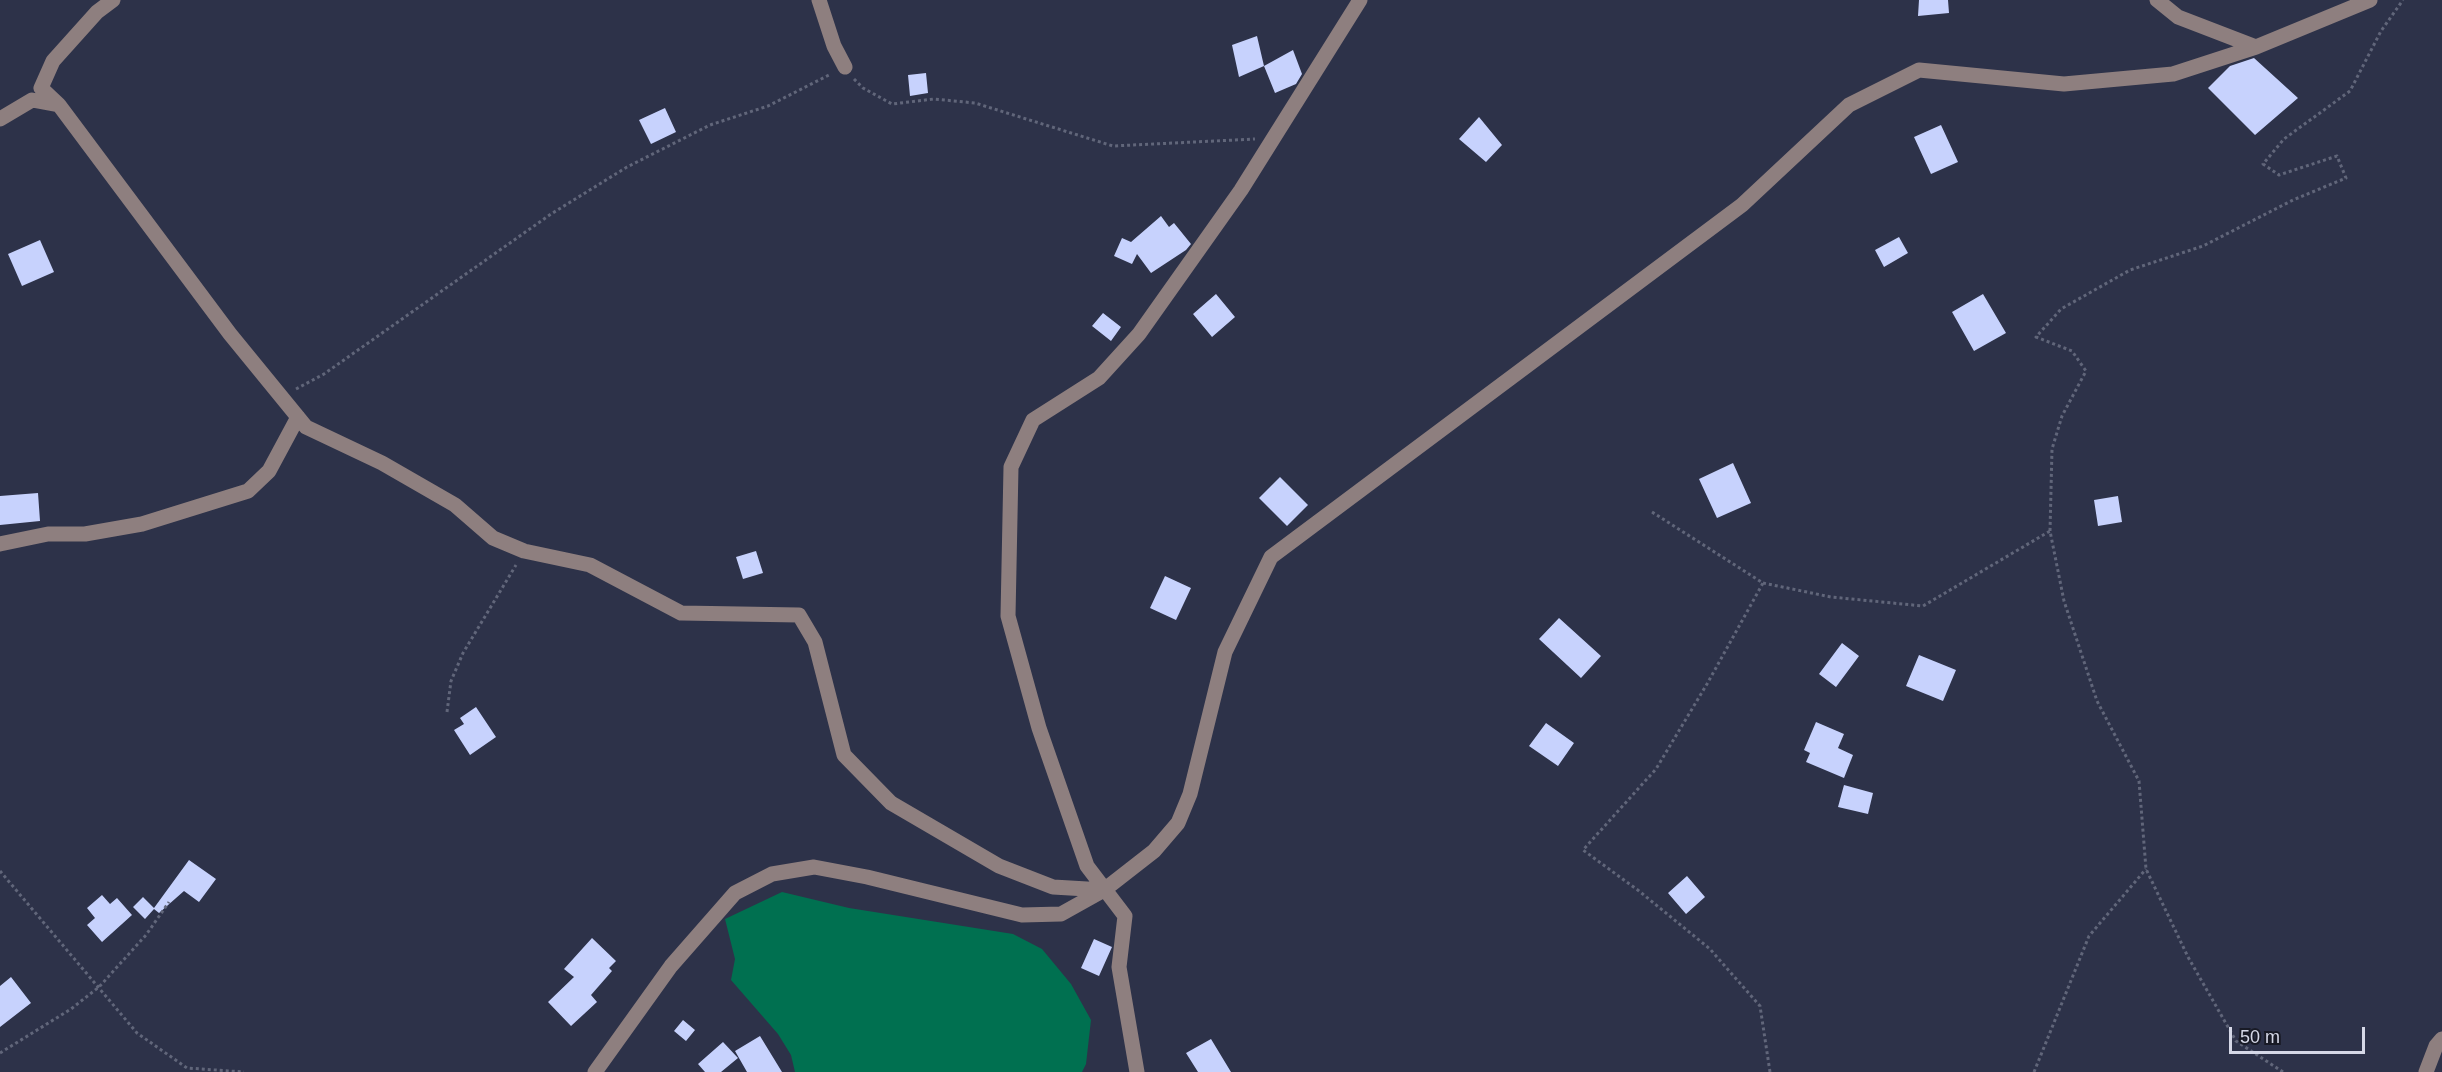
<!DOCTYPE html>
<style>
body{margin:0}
#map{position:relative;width:2442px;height:1072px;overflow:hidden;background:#2d3249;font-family:Arial,sans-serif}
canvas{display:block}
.scale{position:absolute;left:2229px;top:1027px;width:136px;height:27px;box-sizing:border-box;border:3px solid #d5d8e7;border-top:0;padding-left:8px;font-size:18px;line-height:21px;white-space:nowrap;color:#d5d8e7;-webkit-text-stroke:4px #181a25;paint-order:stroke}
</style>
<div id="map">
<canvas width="2442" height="1072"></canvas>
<div class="scale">50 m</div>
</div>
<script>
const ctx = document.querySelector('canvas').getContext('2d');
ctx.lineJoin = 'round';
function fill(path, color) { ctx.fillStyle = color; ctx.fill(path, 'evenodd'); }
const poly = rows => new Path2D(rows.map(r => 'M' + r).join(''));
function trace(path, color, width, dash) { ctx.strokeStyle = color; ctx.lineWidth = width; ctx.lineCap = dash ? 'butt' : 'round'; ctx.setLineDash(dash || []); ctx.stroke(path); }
fill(poly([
 [782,892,849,908,1013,934,1042,949,1071,984,1091,1020,1086,1064,1082,1072,795,1072,791,1055,778,1034,731,980,735,959,725,919]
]), '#007050');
fill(poly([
 [1919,0,1948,0,1949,13,1918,16],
 [1257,36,1264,66,1239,77,1232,45],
 [1293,50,1302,74,1296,84,1275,93,1264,66],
 [2254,58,2298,98,2255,135,2208,88,2230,66],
 [926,73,928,93,910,96,908,75],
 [665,108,676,132,651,144,639,120],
 [1479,117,1502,145,1486,162,1459,139],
 [1941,125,1958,162,1931,174,1914,137],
 [1161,216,1169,227,1174,223,1191,244,1186,250,1151,273,1137,254,1132,264,1114,256,1122,238,1131,242],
 [1899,237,1908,253,1884,267,1875,250],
 [40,240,54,272,22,286,8,254],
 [1216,294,1235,317,1212,337,1193,314],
 [1983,294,2006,333,1974,351,1952,312],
 [1103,313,1121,327,1111,341,1092,326],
 [1733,463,1751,503,1717,518,1699,479],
 [1280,477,1308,505,1287,526,1259,498],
 [38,493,40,521,0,525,0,496],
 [2118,496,2122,522,2098,526,2094,500],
 [756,551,763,573,743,579,736,557],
 [1165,576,1191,588,1176,620,1150,608],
 [1559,618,1601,656,1581,678,1539,639],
 [1842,643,1859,656,1836,687,1819,674],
 [1919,655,1956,670,1943,701,1906,686],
 [476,707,496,737,470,755,454,730,464,724,460,718],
 [1816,722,1844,734,1838,748,1853,755,1844,778,1806,762,1810,753,1804,750],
 [1546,723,1574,743,1558,766,1529,746],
 [1844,785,1873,793,1868,814,1838,807],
 [189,860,216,879,199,902,184,891,159,913,154,909,145,919,133,907,143,897,154,908],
 [1687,876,1705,897,1686,914,1668,893],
 [102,895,110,904,117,898,132,915,102,942,87,925,95,918,87,908],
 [592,938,616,961,609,968,612,971,591,995,597,1002,571,1026,548,1002,574,977,564,969],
 [1094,939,1112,947,1099,976,1081,968],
 [11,977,31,1003,0,1027,0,986],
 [683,1020,695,1030,686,1041,674,1031],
 [760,1036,782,1072,747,1072,735,1051],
 [1211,1039,1231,1072,1198,1072,1186,1053],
 [723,1042,738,1058,721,1072,705,1072,698,1064]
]), '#c7d2fd');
trace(poly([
 [854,79,863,88,892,104,934,99,975,103,1113,146,1255,139],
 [296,389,324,374,551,214,627,167,710,125,768,106,831,74],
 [1652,512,1763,583,1707,684,1656,769,1583,850,1639,891,1710,949,1760,1006,1770,1072],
 [1763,583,1831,597,1923,606,2050,531],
 [447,712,451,681,463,653,516,565],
 [0,871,137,1033,187,1068,244,1072],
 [0,1053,71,1009,99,987,146,935,169,902],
 [2034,1072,2089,936,2146,869],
 [2283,1072,2236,1041,2188,957,2146,869,2139,781,2097,701,2064,601,2050,531,2052,449,2062,416,2086,371,2072,351,2036,337,2061,309,2130,270,2203,246,2293,200,2346,178,2337,156,2279,175,2263,164,2284,139,2350,91,2381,31,2403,0]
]), '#61667a', 3, [3, 3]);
trace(poly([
 [819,0,834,46,845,67],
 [2157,0,2178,17,2256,47],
 [59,105,41,88,53,61,97,12,113,0],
 [0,119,32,100,59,105,230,334,306,427,382,463,455,505,493,538,524,551,590,565,681,613,799,615,815,642,844,755,891,803,999,866,1053,887,1104,890],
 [0,544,48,534,85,534,142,524,248,491,269,471,298,417],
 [595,1072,671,966,735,893,772,874,814,867,867,877,1022,915,1061,914,1104,890,1154,851,1178,823,1190,794,1225,652,1271,557,1742,205,1849,105,1919,70,2064,84,2173,74,2256,47,2370,0],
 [1137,1072,1119,967,1125,916,1087,866,1039,728,1008,616,1011,467,1033,420,1099,378,1139,334,1241,190,1360,0],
 [2426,1072,2436,1046,2442,1039]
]), '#8e7f7f', 15);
</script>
